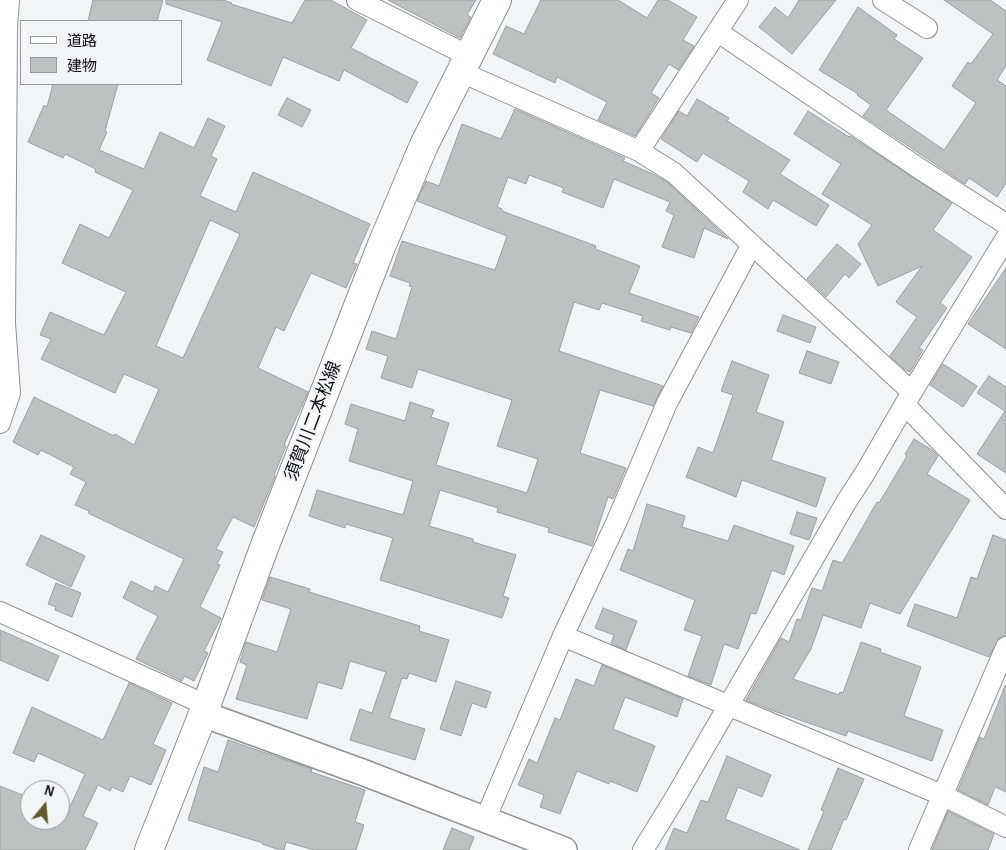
<!DOCTYPE html>
<meta charset="utf-8">
<style>
body{margin:0}
#map{position:relative;width:1006px;height:850px;overflow:hidden;background:#f1f5f7;font-family:"Alegreya Sans","Noto Sans JP",sans-serif}
canvas{display:block}
.legend{position:absolute;left:20px;top:20px;width:162px;height:65px;box-sizing:border-box;background:#f1f5f7;border:1px solid #97999b;margin:0;padding:6px 9px;list-style:none;font-size:15px;color:#0f1011}
.legend li{display:flex;align-items:center;gap:10px;height:25px}
.legend b{width:25px;border:1px solid #97999b}
.north{position:absolute;left:20px;top:780px;width:50px;height:50px;box-sizing:border-box;background:#f1f5f7;border:1px solid #97999b;border-radius:50%;rotate:17deg;font-size:14px;font-weight:700;line-height:20px;text-align:center;color:#0f1011}
.north::after{content:'';display:block;margin:auto;width:18px;height:22px;background:#625b28;clip-path:polygon(50% 0,100% 100%,50% 72%,0 100%)}
</style>
<div id="map">
<canvas width="1006" height="850"></canvas>
<ul class="legend">
<li><b style="height:6px;background:#fff"></b>道路</li>
<li><b style="height:14px;background:#bcc1c1"></b>建物</li>
</ul>
<div class="north">N</div>
</div>
<script>
const ctx = document.querySelector('canvas').getContext('2d');
ctx.lineJoin = 'round';
function fill(path, color) { ctx.fillStyle = color; ctx.fill(path, 'evenodd'); }
const poly = rows => new Path2D(rows.map(r => 'M' + r).join(''));
function trace(path, color, width, dash) { ctx.strokeStyle = color; ctx.lineWidth = width; ctx.lineCap = dash ? 'butt' : 'round'; ctx.setLineDash(dash || []); ctx.stroke(path); }
function drawText(font, color, halo, rows, align = 'center') {
  ctx.font = font + ' "Alegreya Sans","Noto Sans JP",sans-serif'; ctx.lineWidth = 4.5; ctx.setLineDash([]); ctx.textBaseline = 'middle'; ctx.strokeStyle = halo; ctx.fillStyle = color; for (const [text, x, y, turn = 0] of rows) {
    ctx.save(); ctx.translate(x, y); ctx.rotate((+turn || 0) * Math.PI / 180); ctx.textAlign = isNaN(turn) ? turn : align; if (halo) ctx.strokeText(text, 0, 0); ctx.fillText(text, 0, 0); ctx.restore();
  }
}
const building = poly([
 [93,0,163,0,157,21,88,21,93,0],
 [166,0,223,0,232,3,231,4,292,23,305,0,331,0,367,20,351,48,418,82,407,103,344,70,339,81,283,57,271,86,207,60,222,22,166,4,166,0],
 [388,0,476,0,467,15,471,17,460,38,388,0],
 [541,0,618,0,647,18,658,0,668,0,697,17,683,40,694,46,678,70,669,64,651,93,659,98,635,136,598,120,607,102,557,77,555,83,493,54,506,26,524,34,541,0],
 [799,0,836,0,792,54,759,27,775,7,788,18,799,0],
 [944,0,990,0,1006,11,1006,66,997,80,1006,86,1006,183,997,197,969,178,965,184,863,116,871,105,857,95,858,94,819,70,858,7,897,35,894,39,923,58,886,110,944,150,976,103,952,86,968,62,971,64,993,34,944,0],
 [53,84,118,84,105,131,107,132,99,150,144,169,160,132,194,148,208,118,225,126,211,156,217,159,200,196,236,212,253,172,370,224,353,263,357,264,346,288,311,273,284,331,276,327,258,368,308,392,284,445,286,446,274,475,275,476,254,527,233,517,216,549,223,552,217,564,220,565,200,607,221,618,204,651,208,653,194,681,184,676,182,681,136,659,158,616,123,598,131,581,153,592,155,586,168,592,184,559,88,513,89,511,75,505,86,482,70,474,74,467,41,450,38,455,13,442,34,397,114,436,115,434,134,445,159,389,124,374,115,393,41,359,51,339,40,335,50,312,104,335,126,292,62,263,80,224,109,238,133,190,95,172,96,169,65,154,63,158,28,142,44,105,47,107,53,84],
 [210,220,240,234,183,358,156,346,210,220],
 [287,98,311,110,302,127,278,115,287,98],
 [697,99,729,118,727,121,790,160,780,174,829,205,816,226,773,200,768,209,743,192,749,181,703,153,697,162,661,139,679,111,687,116,697,99],
 [515,109,625,158,623,161,653,174,667,182,728,239,704,228,694,258,662,247,674,215,666,211,670,202,614,179,603,208,562,192,564,188,529,175,526,184,508,177,497,207,502,209,502,211,596,246,595,249,640,266,629,293,699,317,691,333,671,327,670,330,641,321,643,316,602,303,599,310,574,302,559,351,663,386,653,406,600,390,580,453,626,468,613,499,608,497,592,546,548,532,549,528,497,512,498,508,440,490,429,526,473,539,473,542,516,555,503,596,509,598,502,618,380,580,393,538,346,524,345,528,309,516,317,490,403,515,413,481,349,461,358,429,345,424,351,404,405,421,410,402,434,410,431,417,449,423,436,465,527,493,538,459,497,446,512,400,418,369,412,388,381,378,388,356,366,349,372,331,396,339,412,287,409,286,410,283,390,276,402,241,495,270,507,236,417,201,426,181,439,186,462,124,501,139,515,109],
 [808,111,849,137,850,136,952,203,933,230,972,257,940,303,947,308,919,348,923,350,910,372,904,369,890,356,917,317,896,302,922,266,878,286,858,244,872,225,822,194,841,164,794,134,808,111],
 [837,244,861,264,849,278,845,274,826,297,807,279,837,244],
 [1006,268,1006,349,968,324,1006,268],
 [783,315,816,327,810,343,777,331,783,315],
 [807,351,839,362,831,384,799,373,807,351],
 [732,361,769,375,756,412,784,422,771,460,826,478,816,507,742,480,736,497,686,477,698,447,713,453,733,395,721,391,732,361],
 [943,364,977,386,963,407,930,385,943,364],
 [989,376,1006,387,1006,473,977,454,1005,411,977,393,989,376],
 [914,439,932,450,938,456,927,474,970,500,900,614,870,603,861,628,823,615,811,649,793,679,839,695,840,692,843,693,861,642,881,649,880,652,921,667,904,716,943,730,932,761,848,731,846,736,771,710,746,700,781,638,789,642,797,619,801,620,812,588,822,591,833,560,842,563,877,502,879,503,907,456,905,454,914,439],
 [647,504,685,516,682,527,728,541,734,525,794,546,784,575,772,570,756,614,751,613,738,649,724,644,711,685,688,676,702,636,684,630,695,600,620,570,628,549,633,551,647,504],
 [797,512,817,518,809,540,790,534,797,512],
 [41,535,85,556,71,587,26,565,41,535],
 [993,535,1006,540,1006,635,999,638,989,657,907,626,915,604,957,618,971,577,977,579,993,535],
 [270,577,310,589,309,592,420,626,419,631,449,640,436,682,409,673,407,679,402,678,389,718,425,729,415,760,350,740,360,709,372,713,386,672,350,661,342,689,318,682,307,719,236,699,247,665,240,662,246,642,277,652,291,609,262,600,270,577],
 [56,583,81,593,72,617,55,610,56,607,48,604,56,583],
 [603,608,637,621,626,650,611,643,614,635,595,628,603,608],
 [0,630,59,656,48,681,0,660,0,630],
 [602,665,683,699,677,717,625,697,613,729,655,746,637,792,610,781,609,784,577,771,560,814,540,807,544,795,518,785,529,759,537,763,555,718,560,720,576,679,594,686,602,665],
 [456,681,491,692,486,708,472,703,461,736,440,729,456,681],
 [129,683,172,703,153,744,166,750,151,785,130,776,123,792,112,787,110,791,98,785,83,816,98,823,85,850,0,850,0,786,30,798,30,820,60,820,60,805,69,809,85,774,38,753,34,762,13,753,32,707,103,740,129,683],
 [1005,686,1006,792,995,787,988,805,958,790,980,737,984,739,1005,686],
 [228,740,312,769,311,772,365,790,355,822,364,825,356,850,314,850,286,842,284,850,280,850,262,844,263,843,188,820,204,767,218,772,228,740],
 [727,756,771,775,762,797,738,787,725,819,800,850,665,850,674,828,687,833,701,800,708,802,727,756],
 [838,768,864,779,846,820,844,819,831,850,808,850,824,811,821,810,838,768],
 [948,811,994,834,988,850,932,850,948,811],
 [452,828,474,837,469,850,443,850,452,828]
]);
fill(building, '#bcc1c1');
trace(building, '#9b9fa0', 1);
const minor = poly([
 [357,0,469,56],
 [883,0,927,28],
 [718,32,920,169,1006,224],
 [461,72,639,151,674,173,912,392],
 [639,151,738,0],
 [905,405,1006,509],
 [0,423,10,393,5,323,7,28,9,0],
 [0,612,206,705],
 [563,636,942,795,1006,827],
 [485,820,563,636,616,523,667,403,751,246],
 [643,850,675,798,845,504,865,473,912,392,1006,238],
 [919,850,1006,647]
]);
const tertiary = poly([
 [203,714,362,772,564,850]
]);
const secondary = poly([
 [149,850,203,714,264,548,381,247,424,145,497,0]
]);
trace(minor, '#8d9193', 22);
trace(tertiary, '#8d9193', 28);
trace(secondary, '#8d9193', 30);
trace(minor, '#fff', 20);
trace(tertiary, '#fff', 25);
trace(secondary, '#fff', 28);
drawText('18px', '#0f1011', '#f1f5f7', [
 ["須賀川二本松線",313,421,-69]
]);
</script>
